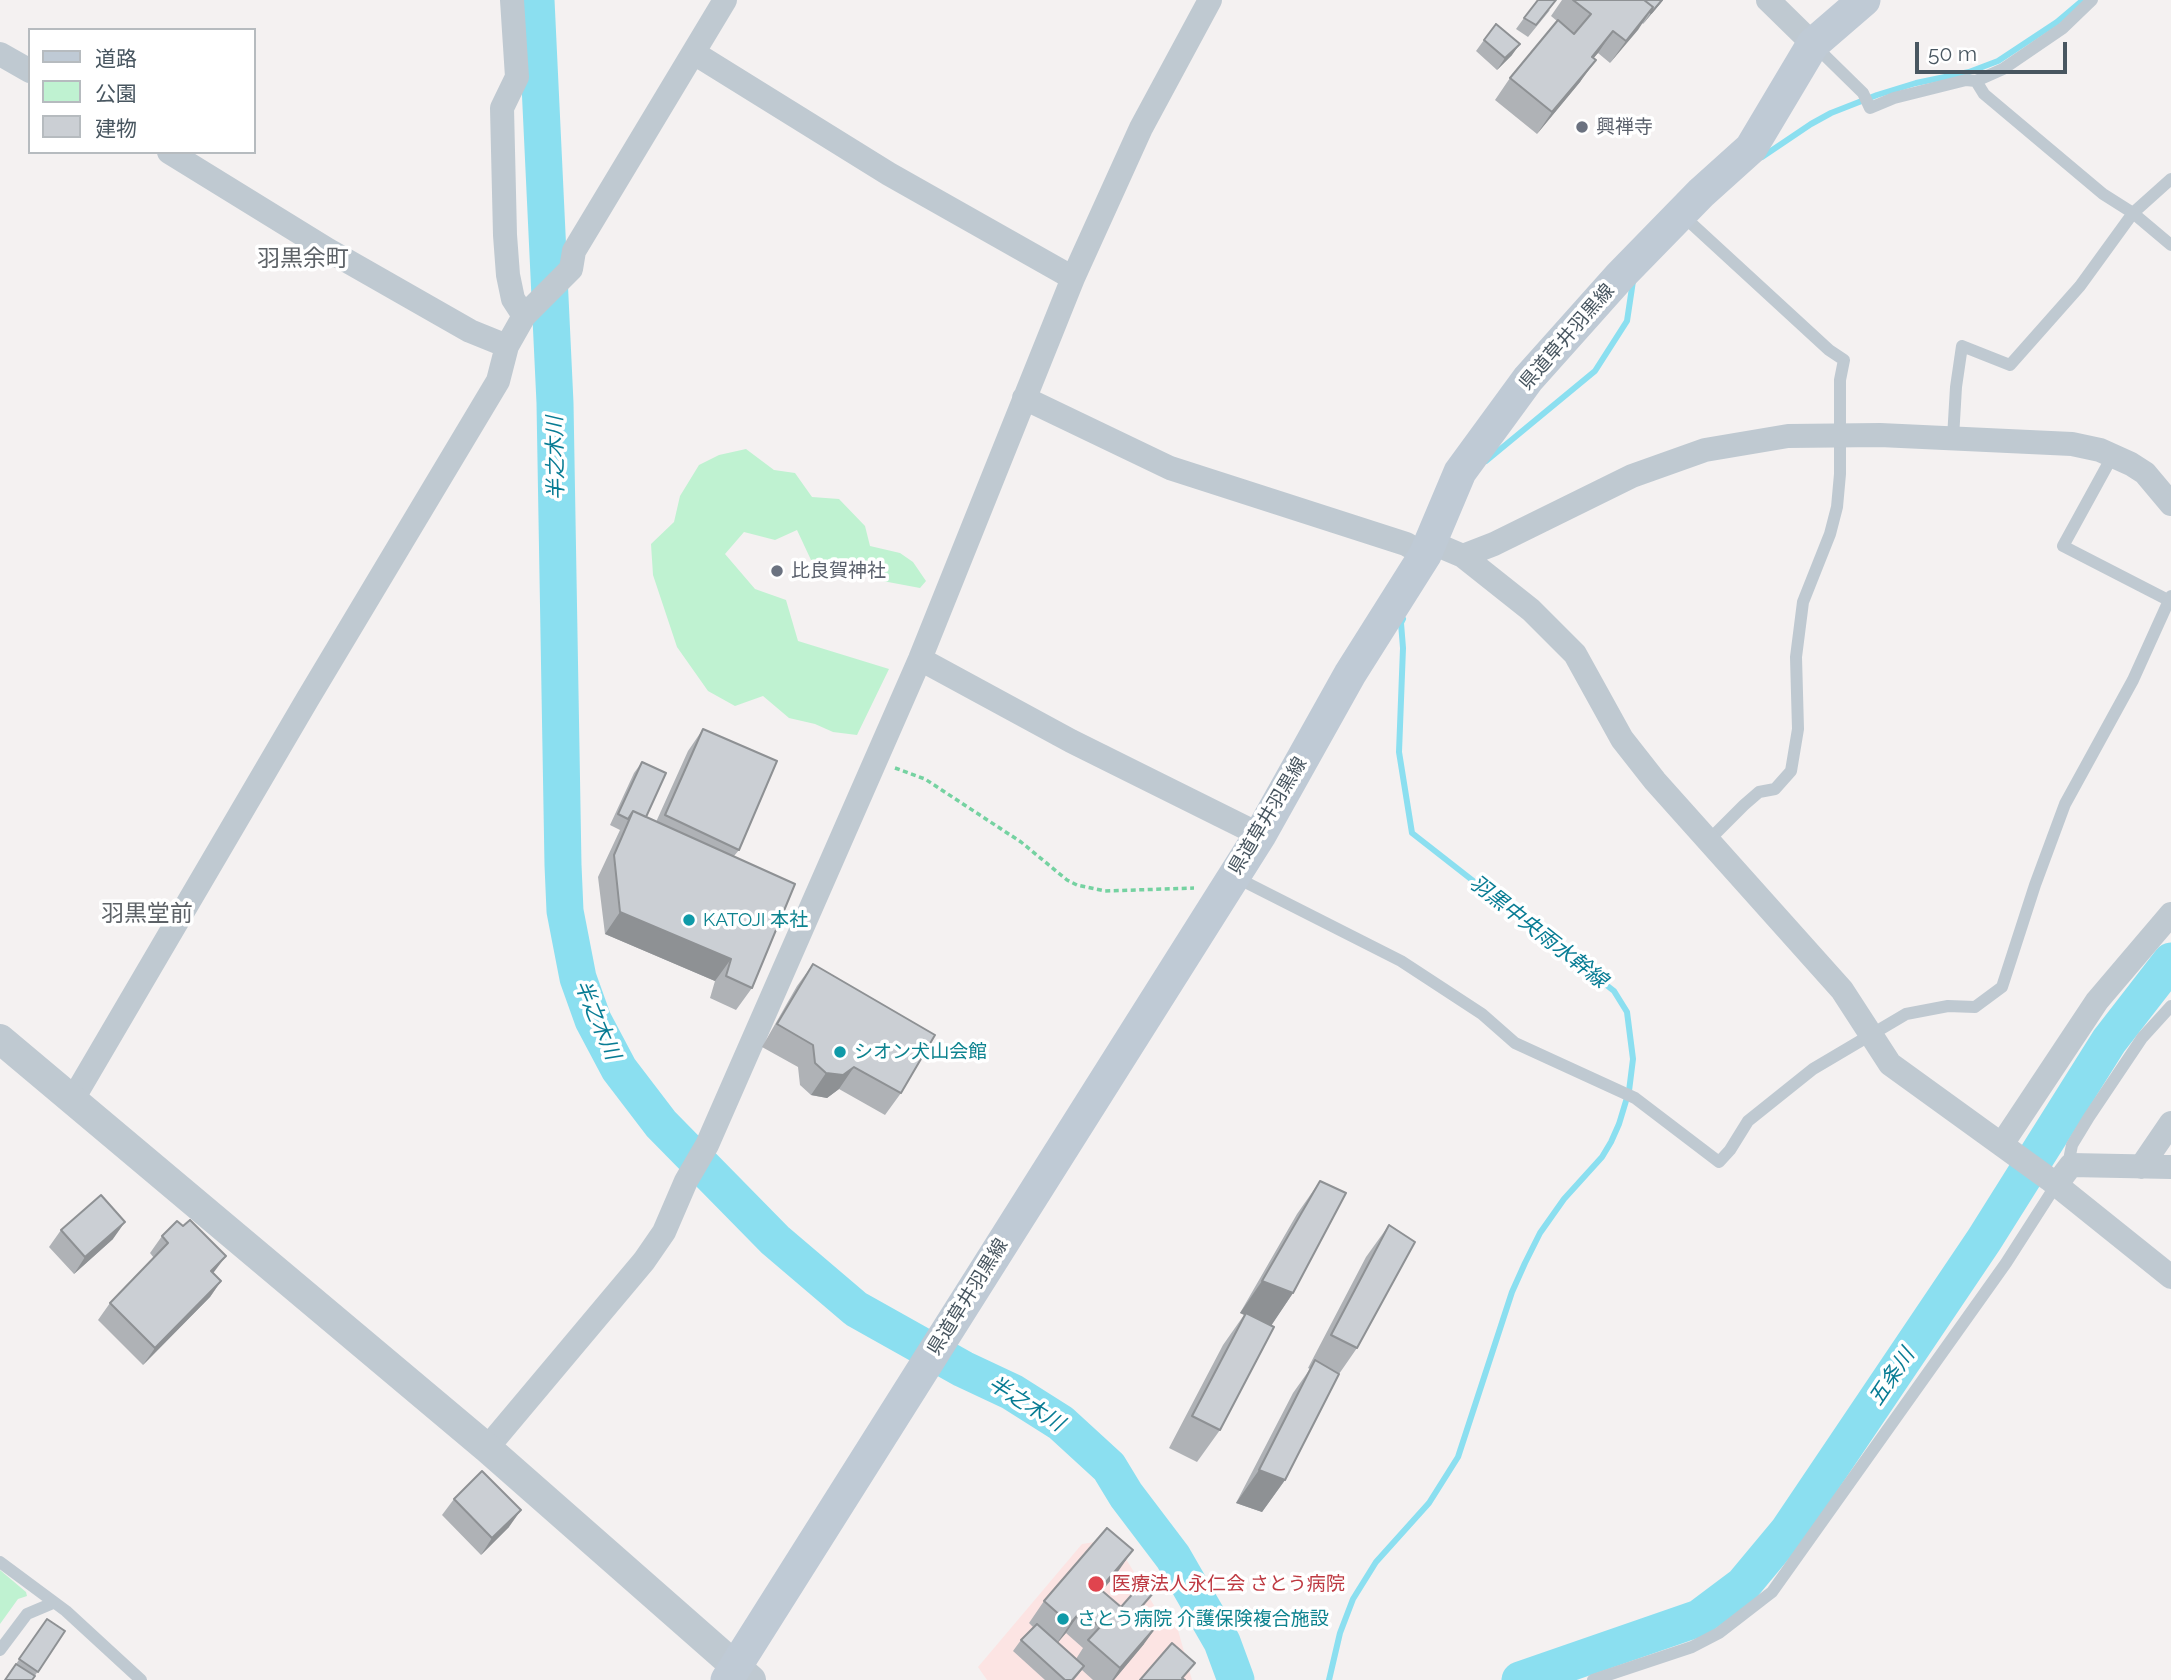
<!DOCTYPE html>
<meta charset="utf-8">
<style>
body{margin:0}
#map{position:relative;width:2171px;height:1680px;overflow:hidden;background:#f4f1f1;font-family:Raleway,"Noto Sans JP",sans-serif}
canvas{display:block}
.legend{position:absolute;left:28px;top:28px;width:228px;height:126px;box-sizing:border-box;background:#fff;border:2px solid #b6bbbf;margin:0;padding:9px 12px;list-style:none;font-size:21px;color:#485660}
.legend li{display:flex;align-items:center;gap:14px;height:35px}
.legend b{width:35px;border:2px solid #b6bbbf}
.scale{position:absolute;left:1915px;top:42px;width:152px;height:32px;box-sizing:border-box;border:4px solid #485660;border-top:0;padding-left:9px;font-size:21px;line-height:24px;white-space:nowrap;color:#485660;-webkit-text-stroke:5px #fff;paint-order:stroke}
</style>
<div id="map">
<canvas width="2171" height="1680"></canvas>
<ul class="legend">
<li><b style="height:9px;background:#bfcad5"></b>道路</li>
<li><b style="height:19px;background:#bff2d1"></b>公園</li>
<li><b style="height:19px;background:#cbcfd4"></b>建物</li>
</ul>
<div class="scale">50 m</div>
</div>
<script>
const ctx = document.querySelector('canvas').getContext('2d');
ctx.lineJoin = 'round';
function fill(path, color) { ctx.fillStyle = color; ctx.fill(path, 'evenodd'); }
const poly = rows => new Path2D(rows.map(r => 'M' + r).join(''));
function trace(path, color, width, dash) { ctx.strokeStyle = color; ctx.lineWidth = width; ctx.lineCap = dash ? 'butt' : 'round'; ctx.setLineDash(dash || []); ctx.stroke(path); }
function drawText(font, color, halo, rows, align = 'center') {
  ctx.font = font + ' Raleway,"Noto Sans JP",sans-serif'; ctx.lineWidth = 7; ctx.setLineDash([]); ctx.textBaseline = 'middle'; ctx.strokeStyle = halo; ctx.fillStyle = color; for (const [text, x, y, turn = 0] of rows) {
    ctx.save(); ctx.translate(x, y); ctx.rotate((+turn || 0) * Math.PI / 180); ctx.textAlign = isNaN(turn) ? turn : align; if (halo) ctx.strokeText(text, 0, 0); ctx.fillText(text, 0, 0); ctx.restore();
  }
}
fill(poly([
 [1114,1539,1167,1627,1176,1623,1192,1680,987,1680,978,1667,1082,1544]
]), '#fce4e3');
fill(poly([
 [746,449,774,470,795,473,812,497,839,499,865,526,870,546,900,553,913,562,926,581,920,588,872,579,856,561,835,574,811,560,797,530,775,540,744,532,725,554,755,589,786,600,798,641,889,669,857,735,833,732,815,724,789,718,763,696,735,706,708,691,677,647,653,575,651,544,674,522,680,496,699,465,719,455],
 [0,1570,26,1592,27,1596,18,1599,0,1624]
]), '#bff2d1');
trace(poly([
 [1762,157,1811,124,1831,113,1877,95,1916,83,1969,72,1998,61,2057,22,2083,0],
 [1486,461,1595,371,1627,321,1633,281],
 [1329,1680,1340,1633,1353,1599,1376,1562,1429,1503,1458,1457,1512,1292,1525,1263,1540,1233,1564,1199,1602,1157,1611,1142,1619,1124,1629,1091,1633,1059,1627,1012,1614,991,1412,833,1399,752,1403,648,1401,623,1403,619]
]), '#8bdff0', 6);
trace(poly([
 [536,0,555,403,563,865,565,911,578,978,593,1020,619,1069,661,1124,775,1240,856,1309,963,1369,1012,1392,1061,1423,1109,1467,1126,1495,1173,1557,1222,1642,1236,1680],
 [1520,1680,1699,1618,1743,1585,1788,1531,1984,1240,2109,1041,2171,961]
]), '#8bdff0', 37);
trace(poly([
 [895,768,925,779,1021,842,1067,880,1077,885,1105,891,1194,888]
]), '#75d2a1', 3.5, [5, 3.5]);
trace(poly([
 [1813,44,1863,93,1870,108,1894,98,1966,80,1976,81,2003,69,2063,28,2092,0],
 [1976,81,1984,94,2103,194,2133,213,2171,245],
 [1681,214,1829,350,1844,360,1840,380,1840,474,1837,507,1830,534,1803,602,1796,657,1798,729,1791,771,1775,789,1759,792,1744,805,1709,840],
 [1953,438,1956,387,1962,346,2010,365,2080,286,2133,213,2171,179],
 [2113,455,2063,546,2168,600],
 [1233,883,1245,882,1401,961,1482,1014,1515,1043,1635,1098,1719,1162,1730,1150,1748,1121,1813,1069,1906,1014,1948,1006,1975,1007,2002,987,2035,885,2065,804,2133,680,2171,596],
 [2071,1165,2070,1155,2072,1145,2089,1117,2142,1038,2171,1006],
 [0,1562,66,1611,141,1680],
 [0,1650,27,1614,53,1603],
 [1593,1680,1692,1647,1719,1633,1772,1592,2006,1263,2056,1185]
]), '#bfc9d1', 12);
trace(poly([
 [512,0,517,77,502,108,505,235,508,275,513,299,524,316],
 [1768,0,1813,44],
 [694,53,889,174,1073,278],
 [0,54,30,71],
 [169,152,328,250,470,331,507,346],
 [1024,398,1170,468,1406,544,1425,555],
 [1430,542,1463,556,1531,610,1575,654,1622,739,1655,781,1842,990,1890,1064,2049,1179,2171,1277],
 [1463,556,1494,544,1632,476,1705,450,1788,436,1880,435,2072,444,2100,450,2131,464,2145,473,2171,504],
 [920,659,1071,741,1260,835],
 [73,1099,307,700,498,381,507,346,524,316,571,269,574,251,725,0],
 [2002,1144,2097,1001,2171,914],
 [2141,1167,2171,1123],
 [2056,1185,2071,1165,2171,1167],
 [487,1448,644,1261,664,1232,686,1181,707,1145,920,659,1073,278,1141,128,1210,0]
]), '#bfc9d1', 24);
trace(poly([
 [0,1039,487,1448,751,1680]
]), '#bfc9d1', 30);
trace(poly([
 [727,1680,1260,835,1350,674,1425,555,1460,472,1528,379,1620,276,1701,193,1751,148,1813,44,1864,0]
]), '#bfcad5', 33);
fill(poly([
 [1562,0,1663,0,1643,24,1642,23,1610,63,1598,53,1593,58,1580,82,1537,134,1495,100,1510,78,1557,21,1551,16],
 [1550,10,1528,37,1516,29,1524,18],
 [1484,40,1512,55,1497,70,1476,51],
 [703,729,739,850,734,856,752,988,736,1010,710,998,715,981,605,934,598,877,620,830,610,825,634,773,642,762,646,817,656,822,688,751],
 [813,964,901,1093,885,1115,839,1089,827,1098,811,1095,800,1085,798,1067,762,1047,797,986],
 [1320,1181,1293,1293,1271,1325,1220,1430,1197,1462,1169,1448,1223,1345,1244,1315,1240,1313,1297,1214],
 [1389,1225,1357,1348,1339,1374,1285,1480,1262,1512,1236,1503,1293,1393,1310,1369,1308,1368,1366,1257],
 [61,1230,113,1239,74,1274,49,1247],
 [162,1236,214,1273,221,1281,210,1297,143,1365,98,1320,110,1303,154,1258,150,1253],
 [454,1499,509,1527,481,1555,442,1515],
 [1117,1573,1102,1591,1121,1607,1144,1608,1144,1644,1114,1680,1093,1680,1082,1670,1074,1680,1045,1680,1013,1651,1021,1640,1033,1627,1029,1623,1044,1601],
 [1066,1633,1083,1648,1076,1659,1058,1642],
 [47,1619,65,1631,32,1680,5,1680]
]), '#afb2b6');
fill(poly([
 [1662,0,1663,0,1643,24,1651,13],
 [1653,7,1638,30,1610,63,1626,41],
 [1613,31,1598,53,1576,79,1592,57],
 [1520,44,1512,55,1497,70,1505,58],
 [1596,60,1580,82,1537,134,1552,112],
 [620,912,731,959,715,981,605,934],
 [854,1067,839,1089,827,1098,811,1095,826,1073],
 [125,1222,113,1239,74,1274,85,1257],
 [226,1256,214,1272,199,1287,211,1271],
 [221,1281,210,1297,143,1365,155,1348],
 [1262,1281,1293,1293,1271,1326,1240,1313],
 [1259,1470,1285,1480,1262,1512,1236,1503],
 [521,1510,509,1527,481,1555,492,1538],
 [1133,1550,1117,1573,1084,1611,1100,1589],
 [1081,1611,1066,1633,1055,1646,1070,1624],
 [1160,1622,1144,1644,1114,1680,1112,1680,1120,1668]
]), '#8e9194');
const building = poly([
 [1538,0,1556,0,1536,25,1524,18,1538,0],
 [1573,0,1644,0,1653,7,1626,41,1613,31,1592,57,1596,60,1552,112,1510,78,1558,20,1574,34,1591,14,1573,0],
 [1644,0,1662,0,1651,13,1650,12,1653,7,1644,0],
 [1496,24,1520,44,1505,58,1484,40,1496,24],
 [703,729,777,761,739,850,665,815,703,729],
 [642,762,666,773,646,817,633,811,628,819,618,814,642,762],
 [633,811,795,884,752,988,726,976,731,959,620,912,614,855,633,811],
 [813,964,935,1035,901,1093,854,1067,843,1075,826,1073,815,1063,813,1045,777,1024,813,964],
 [1320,1181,1346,1193,1293,1293,1262,1281,1320,1181],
 [101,1195,125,1222,85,1257,61,1230,101,1195],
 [190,1220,226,1256,211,1271,221,1281,155,1348,110,1303,168,1243,162,1236,177,1221,183,1226,190,1220],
 [1389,1225,1415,1242,1357,1348,1331,1335,1389,1225],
 [1246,1313,1274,1327,1220,1430,1192,1416,1246,1313],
 [1315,1360,1339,1374,1285,1480,1259,1470,1315,1360],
 [482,1471,521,1510,492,1538,454,1499,482,1471],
 [1107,1528,1133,1550,1100,1589,1121,1607,1143,1582,1154,1592,1142,1606,1160,1622,1120,1668,1088,1640,1100,1627,1081,1611,1070,1624,1044,1601,1107,1528],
 [47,1619,65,1631,38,1672,19,1659,47,1619],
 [1037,1624,1084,1666,1072,1680,1065,1680,1021,1640,1037,1624],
 [1172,1643,1195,1663,1182,1678,1185,1680,1140,1680,1172,1643],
 [16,1664,35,1676,32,1680,5,1680,16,1664]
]);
fill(building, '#cbcfd4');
trace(building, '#8e9194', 2);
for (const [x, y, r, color] of [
 [1582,127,7,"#6b7280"],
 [777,571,7,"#6b7280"],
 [689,920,7,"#0f9aa8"],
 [840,1052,7,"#0f9aa8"],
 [1096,1584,9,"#e0444e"],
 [1063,1619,7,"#0f9aa8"]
]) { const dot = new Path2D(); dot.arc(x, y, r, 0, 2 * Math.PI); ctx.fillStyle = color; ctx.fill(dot); trace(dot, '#fff', 2.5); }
drawText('19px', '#5b616d', '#fff', [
 ["興禅寺",1596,127],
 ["比良賀神社",791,571]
], 'left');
drawText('19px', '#485660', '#fff', [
 ["県道草井羽黒線",1567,337,-49],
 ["県道草井羽黒線",1268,816,-59],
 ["県道草井羽黒線",968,1297,-58]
]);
drawText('19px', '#0d838f', '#fff', [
 ["KATOJI 本社",703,920],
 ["シオン犬山会館",854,1052],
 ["さとう病院 介護保険複合施設",1077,1619]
], 'left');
drawText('19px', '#be3a42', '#fff', [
 ["医療法人永仁会 さとう病院",1112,1584]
], 'left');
drawText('italic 21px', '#087c94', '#fff', [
 ["半之木川",556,458,-91],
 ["羽黒中央雨水幹線",1538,932,38],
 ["半之木川",597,1020,67],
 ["五条川",1892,1377,-56],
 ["半之木川",1026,1404,32]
]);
drawText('23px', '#5d6267', '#fff', [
 ["羽黒余町",303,259],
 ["羽黒堂前",147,914]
]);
</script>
